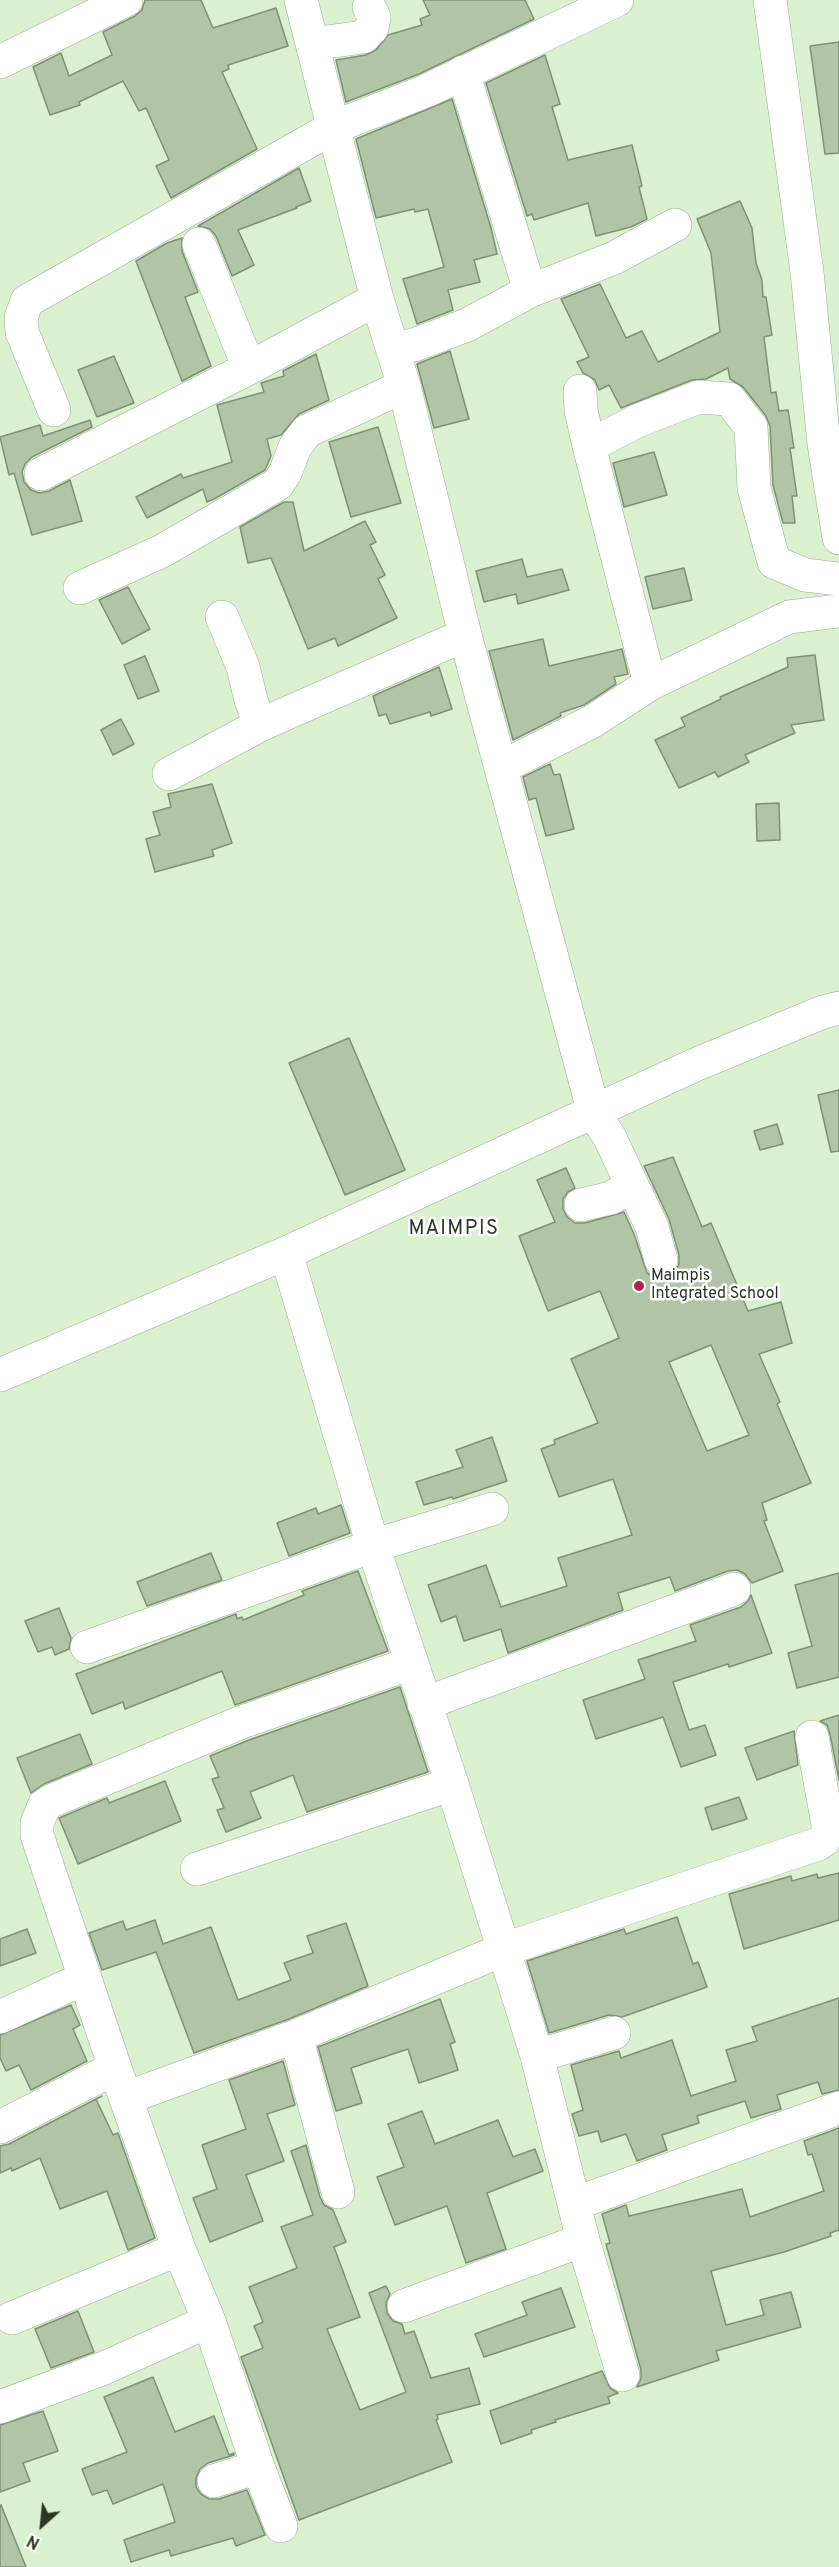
<!DOCTYPE html>
<style>
body{margin:0}
#map{position:relative;width:839px;height:2567px;overflow:hidden;background:#daf1d0;font-family:Overpass,sans-serif}
canvas{display:block}
.north{position:absolute;left:12px;top:2495px;width:60px;height:60px;-webkit-text-stroke:4px #fff;paint-order:stroke;rotate:207deg;font-size:16px;font-weight:700;line-height:24px;text-align:center;color:#2c3528}
.north::after{content:'';display:block;margin:auto;width:21px;height:27px;background:#2c3528;clip-path:polygon(50% 0,100% 100%,50% 72%,0 100%)}
</style>
<div id="map">
<canvas width="839" height="2567"></canvas>
<div class="north">N</div>
</div>
<script>
const ctx = document.querySelector('canvas').getContext('2d');
ctx.lineJoin = 'round';
function fill(path, color) { ctx.fillStyle = color; ctx.fill(path, 'evenodd'); }
const poly = rows => new Path2D(rows.map(r => 'M' + r).join(''));
function trace(path, color, width, dash) { ctx.strokeStyle = color; ctx.lineWidth = width; ctx.lineCap = dash ? 'butt' : 'round'; ctx.setLineDash(dash || []); ctx.stroke(path); }
function drawText(font, color, halo, rows, align = 'center') {
  ctx.font = font + ' Overpass,sans-serif'; ctx.lineWidth = 5; ctx.setLineDash([]); ctx.textBaseline = 'middle'; ctx.strokeStyle = halo; ctx.fillStyle = color; for (const [text, x, y, turn = 0] of rows) {
    ctx.save(); ctx.translate(x, y); ctx.rotate((+turn || 0) * Math.PI / 180); ctx.textAlign = isNaN(turn) ? turn : align; if (halo) ctx.strokeText(text, 0, 0); ctx.fillText(text, 0, 0); ctx.restore();
  }
}
const building = poly([
 [145,0,201,0,213,28,276,8,288,46,228,65,229,69,222,72,257,149,171,198,156,166,169,160,146,108,139,111,123,81,79,102,80,105,50,115,33,67,61,53,69,76,112,55,103,32,135,16,142,10,145,0],
 [423,0,525,0,534,19,419,74,346,102,336,60,366,55,376,50,388,35,422,25,420,19,430,15,423,0],
 [839,42,839,153,825,154,810,46,839,42],
 [545,55,560,104,552,107,568,160,632,145,642,186,639,187,647,219,631,227,596,236,588,203,534,220,532,214,527,216,486,83,545,55],
 [452,99,491,228,497,254,474,260,480,282,448,290,453,310,417,324,403,279,444,267,428,209,415,212,414,209,376,218,356,139,452,99],
 [299,168,311,201,296,207,297,208,238,230,254,265,232,276,216,236,210,229,198,226,299,168],
 [740,201,752,228,756,263,762,280,763,297,766,297,772,335,764,337,771,393,776,392,779,411,788,410,794,448,790,448,797,496,792,496,795,523,783,523,773,485,770,426,766,416,743,387,730,379,728,368,706,379,692,380,621,408,609,385,599,390,595,380,583,373,577,362,589,357,561,299,600,284,626,338,642,331,658,362,720,332,711,253,697,219,740,201],
 [182,238,182,251,198,292,185,297,211,366,182,381,136,261,167,243,182,238],
 [450,351,469,419,434,428,417,364,450,351],
 [316,354,329,400,299,414,281,435,267,439,271,456,265,470,214,499,207,502,203,489,147,518,136,497,181,474,183,478,232,462,217,405,264,392,261,383,284,376,283,371,316,354],
 [114,356,134,403,97,417,78,370,114,356],
 [90,420,92,427,32,457,25,464,22,472,24,482,31,490,39,493,49,491,70,480,82,521,32,535,14,473,9,475,0,437,40,425,43,436,90,420],
 [378,427,401,503,351,517,329,442,378,427],
 [654,452,667,495,624,507,613,463,654,452],
 [284,502,293,502,304,551,365,521,376,542,370,545,385,575,378,579,397,618,338,646,335,638,308,649,271,558,248,563,240,527,284,502],
 [522,559,527,577,562,569,569,590,518,604,516,594,484,602,476,571,522,559],
 [684,568,692,600,653,609,645,577,684,568],
 [128,587,150,629,122,644,99,600,128,587],
 [543,639,549,666,622,649,628,674,614,677,616,684,584,705,560,713,561,716,513,740,489,651,543,639],
 [815,655,824,720,791,725,795,733,745,755,749,762,718,777,715,772,679,788,655,740,685,726,681,718,721,699,720,697,788,667,787,658,815,655],
 [145,656,159,691,138,699,124,665,145,656],
 [439,667,452,709,431,716,430,712,390,724,386,714,379,716,373,696,439,667],
 [121,719,134,744,113,755,101,730,121,719],
 [550,764,554,775,560,774,574,829,546,836,536,798,529,800,523,777,550,764],
 [212,784,232,843,212,850,214,856,155,872,146,839,160,835,153,812,171,807,168,794,212,784],
 [779,803,780,840,757,841,756,804,779,803],
 [349,1038,405,1170,345,1195,289,1063,349,1038],
 [839,1090,839,1151,831,1152,818,1095,839,1090],
 [777,1124,783,1144,760,1150,754,1131,777,1124],
 [673,1157,702,1227,711,1223,748,1311,781,1302,792,1343,759,1354,780,1402,777,1404,811,1483,762,1503,767,1520,764,1521,783,1571,752,1583,745,1574,737,1570,728,1571,675,1591,670,1577,618,1593,623,1610,508,1653,501,1629,464,1641,456,1616,441,1622,428,1585,486,1565,501,1607,567,1586,558,1558,632,1535,613,1479,559,1497,541,1449,555,1444,554,1440,598,1423,571,1359,619,1338,600,1291,548,1311,519,1236,555,1222,537,1180,566,1168,575,1188,568,1192,563,1199,563,1209,567,1217,575,1223,585,1223,624,1212,634,1234,647,1273,656,1278,665,1278,675,1273,679,1264,679,1255,669,1219,644,1166,673,1157],
 [711,1345,749,1435,707,1451,669,1362,711,1345],
 [492,1437,507,1481,453,1499,452,1497,424,1505,416,1482,463,1467,456,1450,492,1437],
 [341,1505,350,1533,289,1556,277,1523,316,1508,318,1514,341,1505],
 [211,1553,222,1580,147,1606,137,1582,211,1553],
 [358,1571,388,1651,235,1705,222,1671,125,1709,123,1702,92,1714,76,1674,236,1614,237,1619,242,1617,243,1620,304,1595,302,1591,358,1571],
 [839,1573,839,1677,797,1688,788,1653,812,1646,795,1585,839,1573],
 [751,1595,772,1653,729,1667,728,1664,673,1682,689,1730,705,1725,716,1755,681,1767,663,1717,596,1739,583,1700,645,1679,638,1660,696,1641,690,1625,741,1607,748,1601,751,1595],
 [59,1608,71,1638,69,1649,55,1655,52,1647,38,1652,25,1621,59,1608],
 [400,1687,428,1772,307,1812,293,1775,250,1792,261,1818,226,1832,217,1810,224,1808,212,1779,219,1777,210,1756,249,1740,400,1687],
 [839,1715,839,1780,830,1734,827,1725,820,1721,839,1715],
 [794,1731,798,1765,757,1780,745,1748,794,1731],
 [80,1734,92,1764,44,1784,31,1793,17,1758,80,1734],
 [165,1781,181,1821,78,1864,59,1818,107,1798,109,1803,165,1781],
 [739,1797,747,1819,712,1830,705,1808,739,1797],
 [839,1873,839,1920,744,1949,729,1894,791,1876,792,1881,817,1874,818,1878,839,1873],
 [677,1917,693,1964,698,1962,707,1987,622,2017,609,2015,549,2033,527,1961,624,1929,626,1934,677,1917],
 [155,1920,163,1944,211,1927,238,2000,291,1980,284,1963,313,1953,307,1936,346,1923,368,1986,289,2019,194,2053,156,1952,102,1970,89,1933,123,1921,126,1930,155,1920],
 [27,1929,36,1953,0,1966,0,1939,27,1929],
 [839,1998,839,2090,822,2094,818,2082,777,2095,781,2109,751,2118,745,2101,697,2116,699,2123,662,2135,667,2150,637,2161,626,2134,601,2142,598,2131,579,2136,572,2114,583,2110,571,2065,619,2051,621,2058,672,2040,691,2096,736,2081,726,2050,757,2041,752,2027,839,1998],
 [440,1999,455,2042,450,2044,458,2070,419,2083,408,2049,351,2068,362,2103,336,2111,318,2047,440,1999],
 [71,2005,80,2025,73,2029,87,2061,31,2090,19,2065,6,2071,0,2058,0,2035,71,2005],
 [283,2061,295,2105,267,2114,284,2161,246,2175,263,2221,210,2242,193,2198,217,2189,202,2145,246,2129,229,2080,283,2061],
 [102,2096,96,2099,113,2135,118,2133,155,2238,128,2250,107,2191,60,2209,40,2158,12,2171,11,2168,0,2173,0,2146,9,2144,102,2096],
 [422,2111,435,2144,498,2120,513,2157,535,2149,543,2171,487,2193,506,2249,466,2263,447,2206,395,2225,377,2177,404,2167,388,2124,422,2111],
 [839,2128,839,2230,830,2233,831,2236,784,2252,711,2271,726,2325,764,2315,760,2300,791,2292,801,2327,716,2351,719,2360,637,2387,641,2379,641,2370,606,2244,610,2243,602,2214,626,2205,629,2216,742,2189,750,2217,824,2191,812,2154,808,2155,804,2141,839,2128],
 [306,2145,320,2197,324,2205,333,2210,346,2242,334,2247,360,2317,327,2329,360,2410,406,2392,369,2293,386,2286,390,2294,386,2303,387,2313,393,2321,402,2324,405,2334,414,2331,431,2378,469,2368,480,2404,437,2415,438,2419,436,2420,452,2462,299,2520,241,2357,263,2348,254,2326,263,2322,249,2287,297,2268,281,2227,313,2215,291,2151,306,2145],
 [561,2288,575,2327,484,2357,475,2334,527,2315,522,2302,561,2288],
 [78,2311,94,2352,51,2368,35,2329,78,2311],
 [602,2371,610,2388,618,2393,608,2397,610,2403,555,2420,556,2422,531,2430,532,2433,501,2444,490,2411,602,2371],
 [153,2377,175,2432,214,2416,229,2455,234,2453,234,2455,208,2463,200,2469,196,2478,196,2487,201,2494,209,2499,219,2499,247,2490,265,2535,236,2546,233,2538,171,2556,169,2550,131,2562,124,2540,175,2522,163,2484,113,2504,107,2490,92,2495,82,2469,127,2452,104,2397,153,2377],
 [43,2411,58,2451,23,2463,30,2481,0,2492,0,2425,43,2411],
 [0,2505,1,2505,26,2567,0,2567,0,2505]
]);
fill(building, '#afc5a6');
trace(building, '#7d9274', 1.5);
const minor = poly([
 [301,0,377,299,404,386,465,635,594,1113,610,1138,632,1185,611,1198,581,1205],
 [770,0,807,272,824,444,839,538],
 [312,44,363,37,372,28,374,17,369,7],
 [0,62,126,0],
 [463,72,530,291],
 [199,244,249,368],
 [392,348,414,345,467,325,530,291,614,258,675,225],
 [54,410,22,332,21,318,27,301,334,127,426,91,617,0],
 [589,446,637,421,699,397,729,399,751,427,754,488,774,562,805,575,839,579],
 [41,474,249,368,377,299],
 [80,588,162,551,278,484,285,473,295,447,307,431,404,386],
 [222,617,243,667,251,700,260,725],
 [650,684,789,617,839,611],
 [502,767,593,721,650,684,589,446,581,410,580,391],
 [169,774,260,725,465,635],
 [632,1185,652,1227,661,1260],
 [286,1253,373,1546,452,1784,537,2056,583,2240,623,2375],
 [0,1375,286,1253,697,1064,823,1012,839,1008],
 [87,1647,373,1546,492,1509],
 [424,1704,734,1589],
 [197,1869,452,1784],
 [0,2017,85,1978],
 [296,2036,338,2192],
 [537,2056,614,2033],
 [126,2098,296,2036,505,1949,818,1844,824,1840,829,1830,812,1737],
 [0,2127,115,2068],
 [574,2204,839,2108],
 [404,2306,583,2240],
 [12,2318,179,2249],
 [0,2407,104,2368,209,2321],
 [214,2481,258,2467],
 [281,2526,258,2467,209,2321,179,2249,115,2068,37,1835,37,1823,44,1806,51,1801,242,1722,412,1663]
]);
trace(minor, '#98ae90', 34);
trace(minor, '#fff', 33);
for (const [x, y, r, color] of [
 [639,1286,6,"#b32350"]
]) { const dot = new Path2D(); dot.arc(x, y, r, 0, 2 * Math.PI); ctx.fillStyle = color; ctx.fill(dot); trace(dot, '#fff', 2); }
drawText('16px', '#2c3528', '#fff', [
 ["Maimpis",651,1277],
 ["Integrated School",651,1295]
], 'left');
ctx.letterSpacing = '1.5px';
drawText('20px', '#2c3528', '#fff', [
 ["MAIMPIS",454,1230]
]);
ctx.letterSpacing = '0px';
</script>
